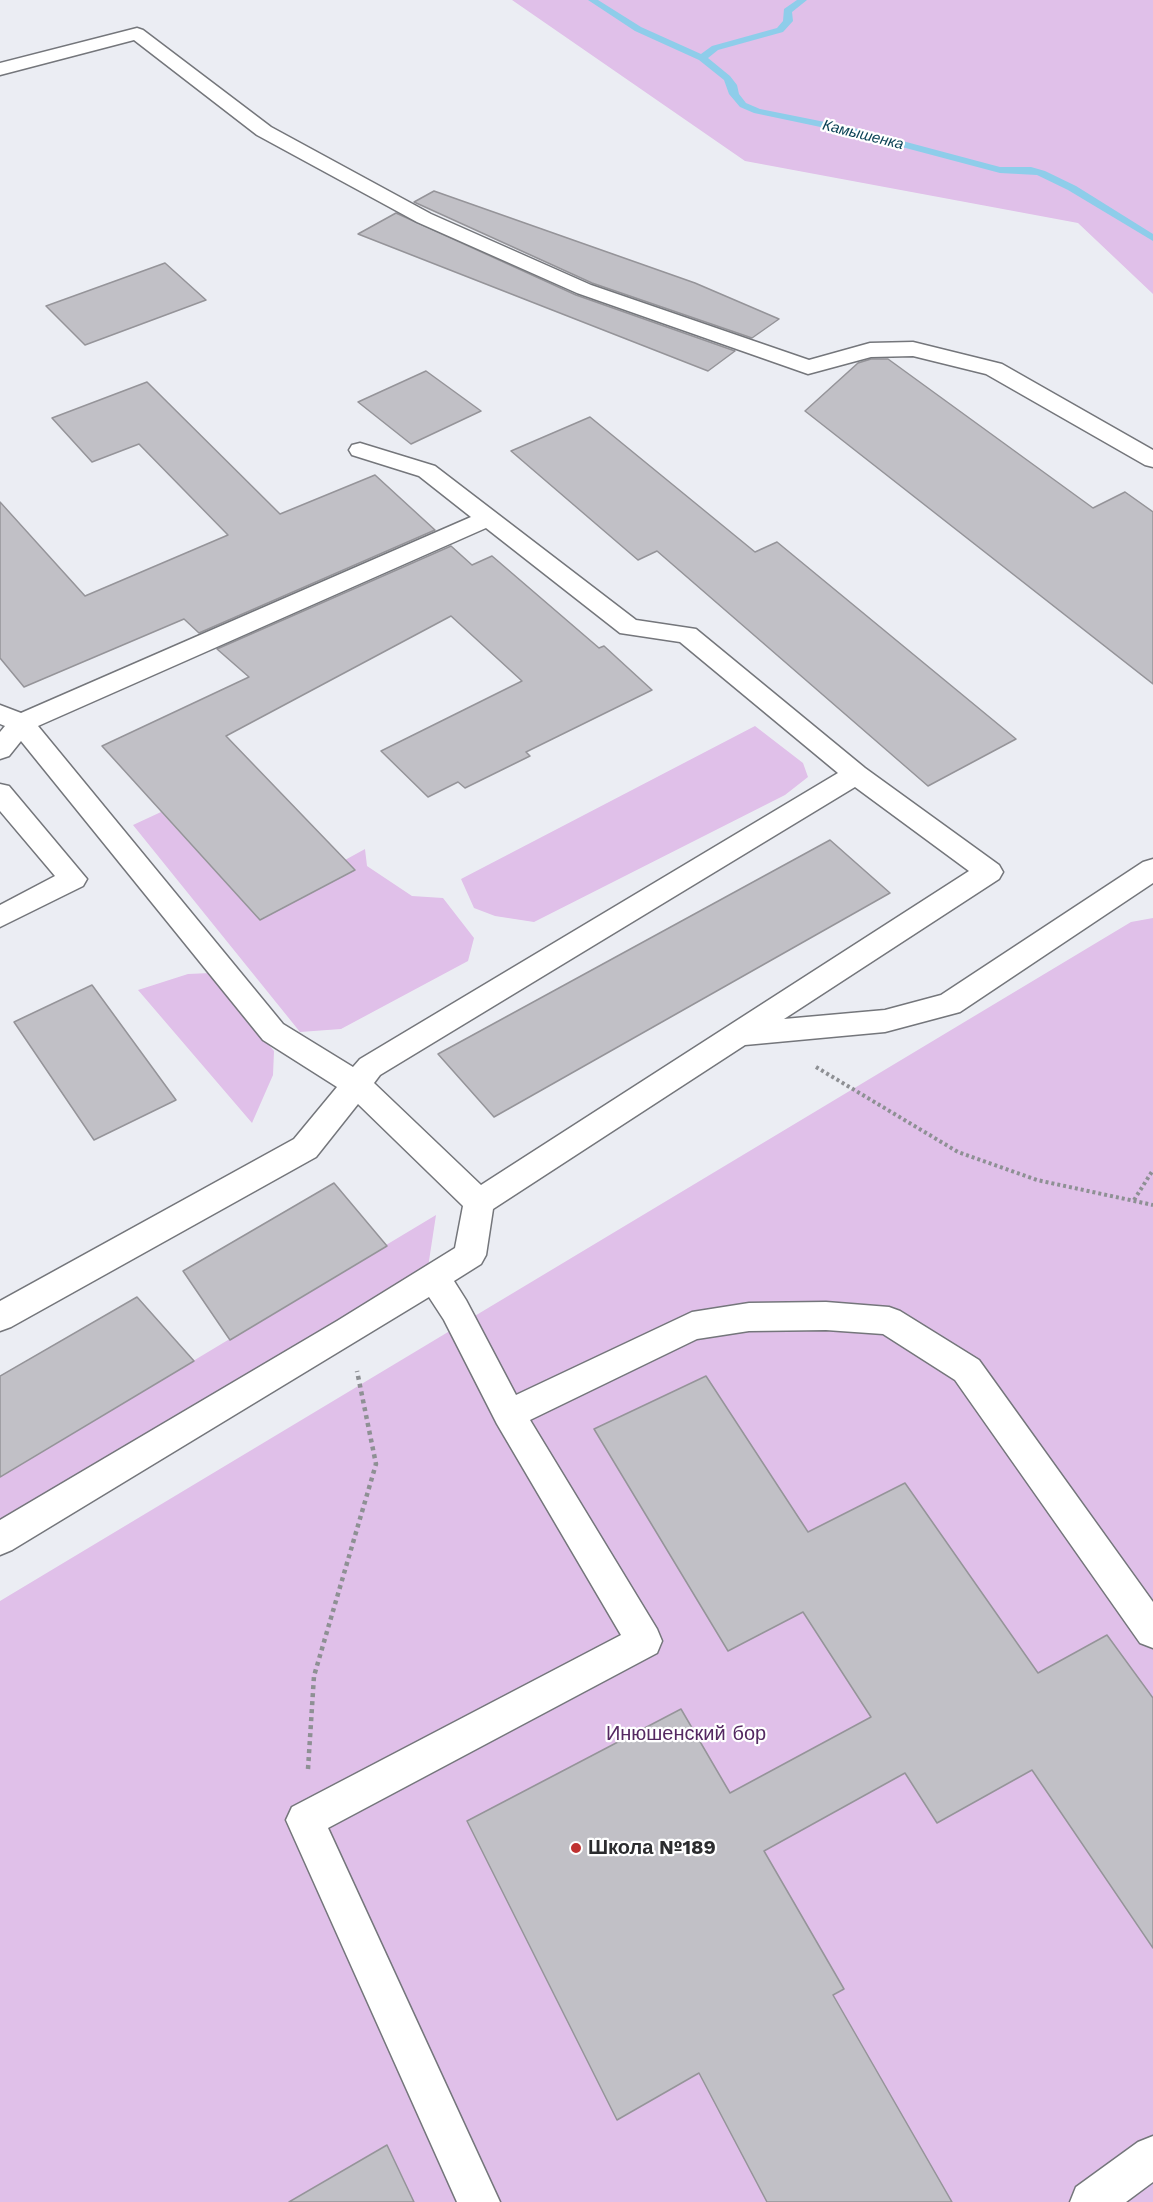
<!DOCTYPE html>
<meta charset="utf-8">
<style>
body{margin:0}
canvas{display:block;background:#ebedf3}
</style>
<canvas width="1153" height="2202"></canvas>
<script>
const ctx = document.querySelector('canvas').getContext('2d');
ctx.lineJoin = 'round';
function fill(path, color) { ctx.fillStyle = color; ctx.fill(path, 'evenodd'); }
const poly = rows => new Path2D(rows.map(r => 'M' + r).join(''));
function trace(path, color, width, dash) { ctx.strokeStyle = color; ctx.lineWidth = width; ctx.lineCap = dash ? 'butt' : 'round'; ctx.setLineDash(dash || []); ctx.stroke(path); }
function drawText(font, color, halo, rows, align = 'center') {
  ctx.font = font + ' "Work Sans",sans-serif'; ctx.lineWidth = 4.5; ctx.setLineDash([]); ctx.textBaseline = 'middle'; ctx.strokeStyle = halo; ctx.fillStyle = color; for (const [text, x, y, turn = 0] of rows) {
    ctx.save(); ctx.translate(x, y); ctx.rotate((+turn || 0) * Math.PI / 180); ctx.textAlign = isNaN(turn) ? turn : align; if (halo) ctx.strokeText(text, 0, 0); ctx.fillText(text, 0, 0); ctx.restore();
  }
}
fill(poly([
 [512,0,1153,0,1153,294,1078,223,745,161],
 [755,726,803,763,808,777,785,795,534,922,495,916,474,908,461,879],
 [161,812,260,920,354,870,345,860,365,849,367,866,412,896,443,898,474,938,468,961,341,1029,300,1032,133,825],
 [1153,918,1153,2202,0,2202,0,1601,1131,922],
 [210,973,221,989,274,1051,273,1075,252,1123,138,990,188,974],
 [436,1215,427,1274,0,1529,0,1477]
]), '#e0c0e9');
fill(poly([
 [588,0,598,0,641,27,701,54,712,46,777,28,783,21,784,9,797,0,807,0,792,12,793,21,783,32,718,50,708,58,730,76,737,85,739,94,746,103,760,109,850,127,1000,167,1031,167,1045,171,1076,186,1153,234,1153,241,1068,190,1037,175,1000,173,849,133,754,113,740,107,729,94,724,80,699,60,635,31,588,0]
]), '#8ecdea');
const building = poly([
 [434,191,695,283,779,319,752,338,592,283,414,202,434,191],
 [396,213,576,295,735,351,708,371,358,234,396,213],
 [165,263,206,300,85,345,46,306,165,263],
 [871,359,888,359,1093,508,1125,492,1153,512,1153,684,805,411,858,363,871,359],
 [426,371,481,411,411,444,358,402,426,371],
 [147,382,280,514,375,475,435,530,199,633,184,619,24,687,0,658,0,502,85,596,228,535,139,444,92,462,52,418,147,382],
 [590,417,755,552,777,542,1016,739,928,786,657,551,638,560,511,451,590,417],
 [451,546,472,565,492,556,599,648,604,646,652,690,526,752,530,756,465,788,458,782,428,797,381,751,522,681,451,616,226,736,355,870,260,920,102,746,249,677,217,649,451,546],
 [830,840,890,893,494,1117,438,1054,830,840],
 [92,985,176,1100,94,1140,14,1022,92,985],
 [334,1183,387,1246,230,1340,183,1271,334,1183],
 [137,1297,194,1361,0,1477,0,1376,137,1297],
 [706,1376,808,1532,905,1483,1038,1673,1107,1635,1153,1698,1153,1948,1032,1770,937,1823,905,1773,764,1851,844,1989,833,1995,952,2202,767,2202,699,2073,617,2120,467,1821,681,1709,730,1793,871,1717,803,1612,728,1651,594,1429,706,1376],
 [387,2145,414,2202,289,2202,387,2145]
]);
fill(building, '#c1c0c6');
trace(building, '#959499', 1.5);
const lane = poly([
 [137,28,143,30,271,127,431,214,591,285,809,360,870,343,913,342,1002,364,1153,450,1153,467,1145,465,986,374,913,356,871,357,808,374,577,293,417,222,257,135,134,40,0,75,0,63,137,28],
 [360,443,435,466,636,620,696,629,865,768,999,865,1003,872,999,879,784,1019,885,1010,941,995,1143,862,1153,859,1153,883,960,1012,885,1032,745,1045,493,1209,486,1255,481,1264,454,1281,466,1300,516,1395,692,1312,749,1303,826,1302,889,1307,900,1311,979,1360,1153,1602,1153,1648,1140,1643,955,1380,883,1334,826,1330,749,1331,697,1339,530,1420,657,1629,662,1641,657,1653,328,1828,500,2202,457,2202,286,1820,292,1807,621,1635,497,1424,444,1320,429,1297,12,1550,0,1555,0,1520,337,1321,455,1248,463,1206,358,1104,316,1157,11,1327,0,1331,0,1301,294,1139,337,1087,263,1040,21,741,9,756,0,759,0,732,5,726,0,724,0,705,21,713,471,517,419,476,352,455,349,450,352,445,360,443],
 [486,528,620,633,680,642,838,773,360,1059,353,1067,283,1024,38,726,486,528],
 [855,787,969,871,481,1185,374,1083,380,1075,855,787],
 [0,784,9,786,87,879,83,886,0,927,0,905,55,876,0,811,0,784],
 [1153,2136,1153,2182,1126,2202,1070,2202,1076,2187,1138,2142,1153,2136]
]);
trace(lane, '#74767b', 3);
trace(poly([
 [816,1067,958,1152,1037,1180,1153,1205],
 [1134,1200,1153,1170]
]), '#8e9094', 4, [3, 3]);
trace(poly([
 [308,1769,314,1676,376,1464,357,1371]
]), '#8e9094', 4.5, [4, 4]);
fill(lane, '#fff');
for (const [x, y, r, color] of [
 [576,1848,6,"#bf3130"]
]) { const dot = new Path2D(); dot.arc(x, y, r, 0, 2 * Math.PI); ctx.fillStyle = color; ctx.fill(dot); trace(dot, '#fff', 2); }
drawText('italic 15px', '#073f53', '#fff', [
 ["Камышенка",863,135,14]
]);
drawText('20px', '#542861', '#fff', [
 ["Инюшенский бор",686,1734]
]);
drawText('bold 20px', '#2b2c2e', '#fff', [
 ["Школа №189",588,1848]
], 'left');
</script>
